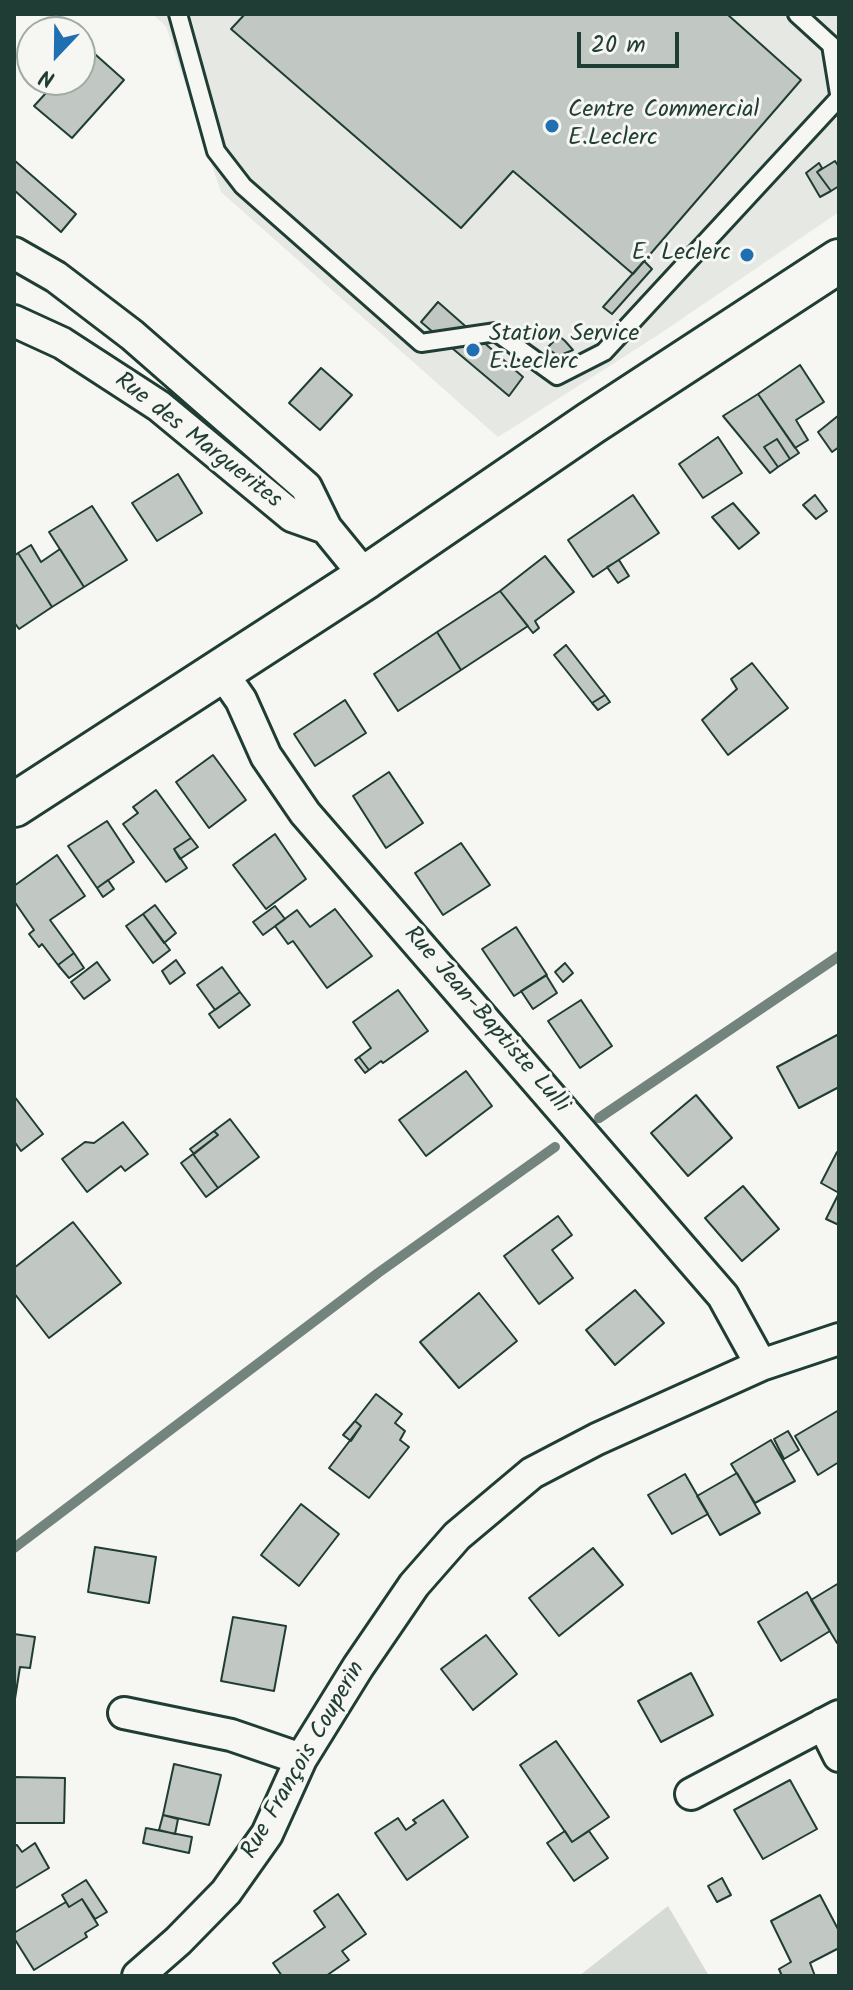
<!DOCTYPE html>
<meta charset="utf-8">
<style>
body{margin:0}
#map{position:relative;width:853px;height:1990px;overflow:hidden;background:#f6f6f2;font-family:Kalam,sans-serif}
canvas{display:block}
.frame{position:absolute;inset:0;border:16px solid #1f3d34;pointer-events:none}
.north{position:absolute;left:16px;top:16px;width:80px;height:80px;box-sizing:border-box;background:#f6f6f2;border:2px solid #a0aca6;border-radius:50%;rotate:202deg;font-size:22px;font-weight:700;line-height:32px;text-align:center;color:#1f3d34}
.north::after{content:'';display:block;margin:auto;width:28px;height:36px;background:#1f6fb2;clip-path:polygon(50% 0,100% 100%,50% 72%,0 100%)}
.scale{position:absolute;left:577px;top:32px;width:102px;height:36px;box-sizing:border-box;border:4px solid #1f3d34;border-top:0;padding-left:10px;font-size:24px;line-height:28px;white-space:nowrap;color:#1f3d34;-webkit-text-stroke:6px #f6f6f2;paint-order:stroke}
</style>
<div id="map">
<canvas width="853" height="1990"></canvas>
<div class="frame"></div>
<div class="north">N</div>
<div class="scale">20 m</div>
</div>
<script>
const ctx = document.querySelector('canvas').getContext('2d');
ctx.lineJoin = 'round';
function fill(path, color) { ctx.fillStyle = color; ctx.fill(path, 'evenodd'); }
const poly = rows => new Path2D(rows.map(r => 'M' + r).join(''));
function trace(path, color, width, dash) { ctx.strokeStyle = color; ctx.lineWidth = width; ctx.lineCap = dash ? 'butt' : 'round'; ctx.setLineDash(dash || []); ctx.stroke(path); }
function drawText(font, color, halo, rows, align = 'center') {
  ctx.font = font + ' Kalam,sans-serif'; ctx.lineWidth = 6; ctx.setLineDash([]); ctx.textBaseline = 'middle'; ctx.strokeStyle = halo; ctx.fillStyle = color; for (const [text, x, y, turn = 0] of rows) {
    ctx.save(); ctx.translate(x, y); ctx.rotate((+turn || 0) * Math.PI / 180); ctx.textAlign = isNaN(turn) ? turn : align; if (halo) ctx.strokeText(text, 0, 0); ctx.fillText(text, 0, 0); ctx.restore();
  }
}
fill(poly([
 [152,14,839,14,839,212,655,337,498,437,221,192,166,26]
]), '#e6e8e4');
fill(poly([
 [668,1906,709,1976,579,1976]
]), '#d6dbd6');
trace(poly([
 [599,1118,839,956],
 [14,1548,378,1273,555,1147]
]), '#72847d', 10);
const building = poly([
 [245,14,727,14,801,80,633,274,513,171,461,228,231,29,245,14],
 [87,47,124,80,72,138,34,106,58,80,80,80,80,55,87,47],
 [14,160,76,214,61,232,14,190,14,160],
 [835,161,839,167,839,186,831,191,817,172,835,161],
 [819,163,822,168,817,172,831,191,820,197,806,173,819,163],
 [644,261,652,269,612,314,603,307,644,261],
 [438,302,523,377,509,396,421,322,438,302],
 [559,336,565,341,573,350,558,356,547,348,559,336],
 [800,365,824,402,796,420,808,440,795,448,758,394,800,365],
 [321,368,352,395,320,430,289,403,321,368],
 [758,394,799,453,790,459,777,439,764,447,778,467,770,473,723,416,758,394],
 [839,415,839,447,832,452,818,432,839,415],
 [718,437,742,473,703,498,679,464,718,437],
 [777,439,790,459,778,467,764,447,777,439],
 [178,474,202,513,157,541,132,503,178,474],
 [633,495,659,533,593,577,568,540,633,495],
 [815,495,827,511,816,519,803,505,815,495],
 [733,503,759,533,739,549,712,517,733,503],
 [92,506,127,560,84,587,49,532,92,506],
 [31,545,41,562,60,549,84,587,52,607,18,553,31,545],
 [18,553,52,607,19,629,14,622,14,556,18,553],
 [545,556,574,592,535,621,539,628,533,633,500,591,545,556],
 [619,560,629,576,618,583,607,567,619,560],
 [500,591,528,626,461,670,437,632,500,591],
 [437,632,461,670,398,711,374,674,437,632],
 [566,645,605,695,592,703,554,655,566,645],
 [752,663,788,708,728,755,702,720,737,689,731,679,752,663],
 [605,695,610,702,598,710,592,703,605,695],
 [345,700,366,733,315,766,294,734,345,700],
 [213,755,246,800,209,828,176,782,213,755],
 [389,772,423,823,386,848,353,796,389,772],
 [156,790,191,838,174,849,187,868,166,882,123,824,138,813,133,807,156,790],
 [107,821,134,862,97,888,68,846,107,821],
 [275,834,306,879,266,909,233,865,275,834],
 [191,838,198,847,180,859,174,849,191,838],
 [461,843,490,885,443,915,415,873,461,843],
 [57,855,85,896,50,920,74,953,58,965,42,944,39,947,29,934,34,930,14,901,14,886,57,855],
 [108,880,114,889,103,897,97,888,108,880],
 [155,905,176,933,164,943,143,914,155,905],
 [275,906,285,919,263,935,253,922,275,906],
 [335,909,372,956,327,988,293,941,288,944,275,926,297,910,310,927,335,909],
 [143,914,170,950,153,963,126,926,143,914],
 [516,927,547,975,514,996,482,949,516,927],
 [74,953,84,968,69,978,58,965,74,953],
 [176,960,185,973,170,984,162,971,176,960],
 [97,962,110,980,84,999,71,982,97,962],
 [565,963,573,973,563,982,555,972,565,963],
 [222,967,240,992,215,1010,197,985,222,967],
 [546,975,557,993,533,1009,521,991,546,975],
 [398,990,428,1031,383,1063,381,1061,369,1070,359,1057,371,1048,353,1022,398,990],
 [240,992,250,1005,219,1028,209,1014,240,992],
 [581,1000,612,1046,580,1068,548,1021,581,1000],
 [839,1034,839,1087,799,1108,777,1067,839,1034],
 [359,1057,369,1070,365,1073,355,1060,359,1057],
 [466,1071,492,1106,426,1156,399,1120,466,1071],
 [696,1095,732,1138,688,1176,651,1133,696,1095],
 [14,1096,43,1134,21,1151,14,1141,14,1096],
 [230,1119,259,1157,218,1188,193,1154,218,1135,214,1131,230,1119],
 [123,1122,148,1154,125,1171,121,1166,87,1192,62,1159,85,1142,94,1143,123,1122],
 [214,1131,218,1135,194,1154,190,1149,214,1131],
 [837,1152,839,1153,839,1225,826,1219,839,1193,821,1183,837,1152],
 [193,1154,218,1188,206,1197,181,1163,193,1154],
 [743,1186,779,1229,742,1261,705,1218,743,1186],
 [558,1216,572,1235,552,1250,573,1278,539,1304,504,1256,558,1216],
 [73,1222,121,1283,49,1338,14,1293,14,1268,73,1222],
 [635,1290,664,1323,615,1365,586,1330,635,1290],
 [479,1293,517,1341,459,1388,420,1342,479,1293],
 [376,1394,402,1414,395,1423,405,1431,400,1440,409,1447,369,1498,329,1468,361,1426,355,1421,376,1394],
 [839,1410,839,1462,818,1475,795,1436,839,1410],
 [355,1421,361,1426,351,1441,343,1435,355,1421],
 [788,1431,799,1450,784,1459,774,1439,788,1431],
 [771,1440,795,1481,755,1503,731,1464,771,1440],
 [737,1473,760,1513,720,1535,697,1496,737,1473],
 [685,1474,708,1514,672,1534,648,1495,685,1474],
 [301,1504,339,1534,299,1586,261,1555,301,1504],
 [95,1547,156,1557,149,1603,88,1592,95,1547],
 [593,1548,623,1585,559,1636,529,1598,593,1548],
 [839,1583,839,1642,837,1643,811,1600,839,1583],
 [807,1592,830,1631,781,1661,758,1622,807,1592],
 [233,1617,286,1626,274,1691,221,1681,233,1617],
 [14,1634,35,1637,30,1668,20,1667,14,1705,14,1634],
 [486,1635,517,1674,473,1710,441,1669,486,1635],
 [691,1673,713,1715,661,1742,638,1701,691,1673],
 [556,1741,609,1817,572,1842,520,1765,556,1741],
 [174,1764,221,1775,209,1825,163,1815,174,1764],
 [14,1777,65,1778,64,1823,14,1823,14,1777],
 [790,1780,817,1829,763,1859,734,1810,790,1780],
 [443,1800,468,1837,407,1880,375,1833,398,1818,406,1830,416,1823,413,1820,443,1800],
 [163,1815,178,1819,175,1834,159,1830,163,1815],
 [146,1828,192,1837,189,1853,143,1843,146,1828],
 [565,1831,572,1842,589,1831,608,1858,574,1881,547,1843,565,1831],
 [35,1843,49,1868,14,1889,14,1846,17,1845,22,1852,35,1843],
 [722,1878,731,1895,717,1902,708,1886,722,1878],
 [86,1880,107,1912,95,1919,82,1899,69,1907,62,1895,86,1880],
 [338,1894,366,1934,342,1951,349,1960,326,1976,282,1976,273,1963,325,1927,314,1911,338,1894],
 [820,1895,839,1931,839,1948,810,1963,815,1976,782,1976,779,1969,791,1962,771,1921,820,1895],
 [82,1899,98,1925,85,1933,87,1937,34,1970,14,1938,14,1933,66,1902,69,1907,82,1899]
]);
fill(building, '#c1c8c3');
trace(building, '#1f3d34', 2);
const service = poly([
 [178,14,216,151,243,186,421,343,496,332,557,376,604,352,839,98],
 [797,14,831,45,839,94]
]);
const minor = poly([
 [14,253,56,277,132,335,306,487,326,528],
 [14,321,62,343,159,406,292,516,326,528,366,577],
 [220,670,241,700,266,756,305,813,723,1296,761,1365],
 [124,1713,231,1735,301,1759],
 [823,1724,839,1756],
 [691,1794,839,1716],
 [138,1976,178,1941,226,1892,267,1834,301,1759,358,1667,414,1585,457,1536,532,1473,597,1439,761,1365,839,1339]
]);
const secondary = poly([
 [14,805,366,577,591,423,839,261]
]);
trace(service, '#1f3d34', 22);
trace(minor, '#1f3d34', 36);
trace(secondary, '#1f3d34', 48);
trace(service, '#f6f6f2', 16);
trace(minor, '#f6f6f2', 30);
trace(secondary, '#f6f6f2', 42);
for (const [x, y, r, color] of [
 [552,126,8,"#1f6fb2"],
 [747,255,8,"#1f6fb2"],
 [473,350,8,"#1f6fb2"]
]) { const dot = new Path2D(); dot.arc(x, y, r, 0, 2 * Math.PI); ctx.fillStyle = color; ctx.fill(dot); trace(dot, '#f6f6f2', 3); }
drawText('24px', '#1f3d34', '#f6f6f2', [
 ["Centre Commercial",568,112],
 ["E.Leclerc",568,140],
 ["E. Leclerc",731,255,"right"],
 ["Station Service",489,336],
 ["E.Leclerc",489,364]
], 'left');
drawText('24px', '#1f3d34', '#f6f6f2', [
 ["Rue des Marguerites",197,442,38],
 ["Rue Jean-Baptiste Lulli",485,1021,49],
 ["Rue François Couperin",305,1761,-60]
]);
</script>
